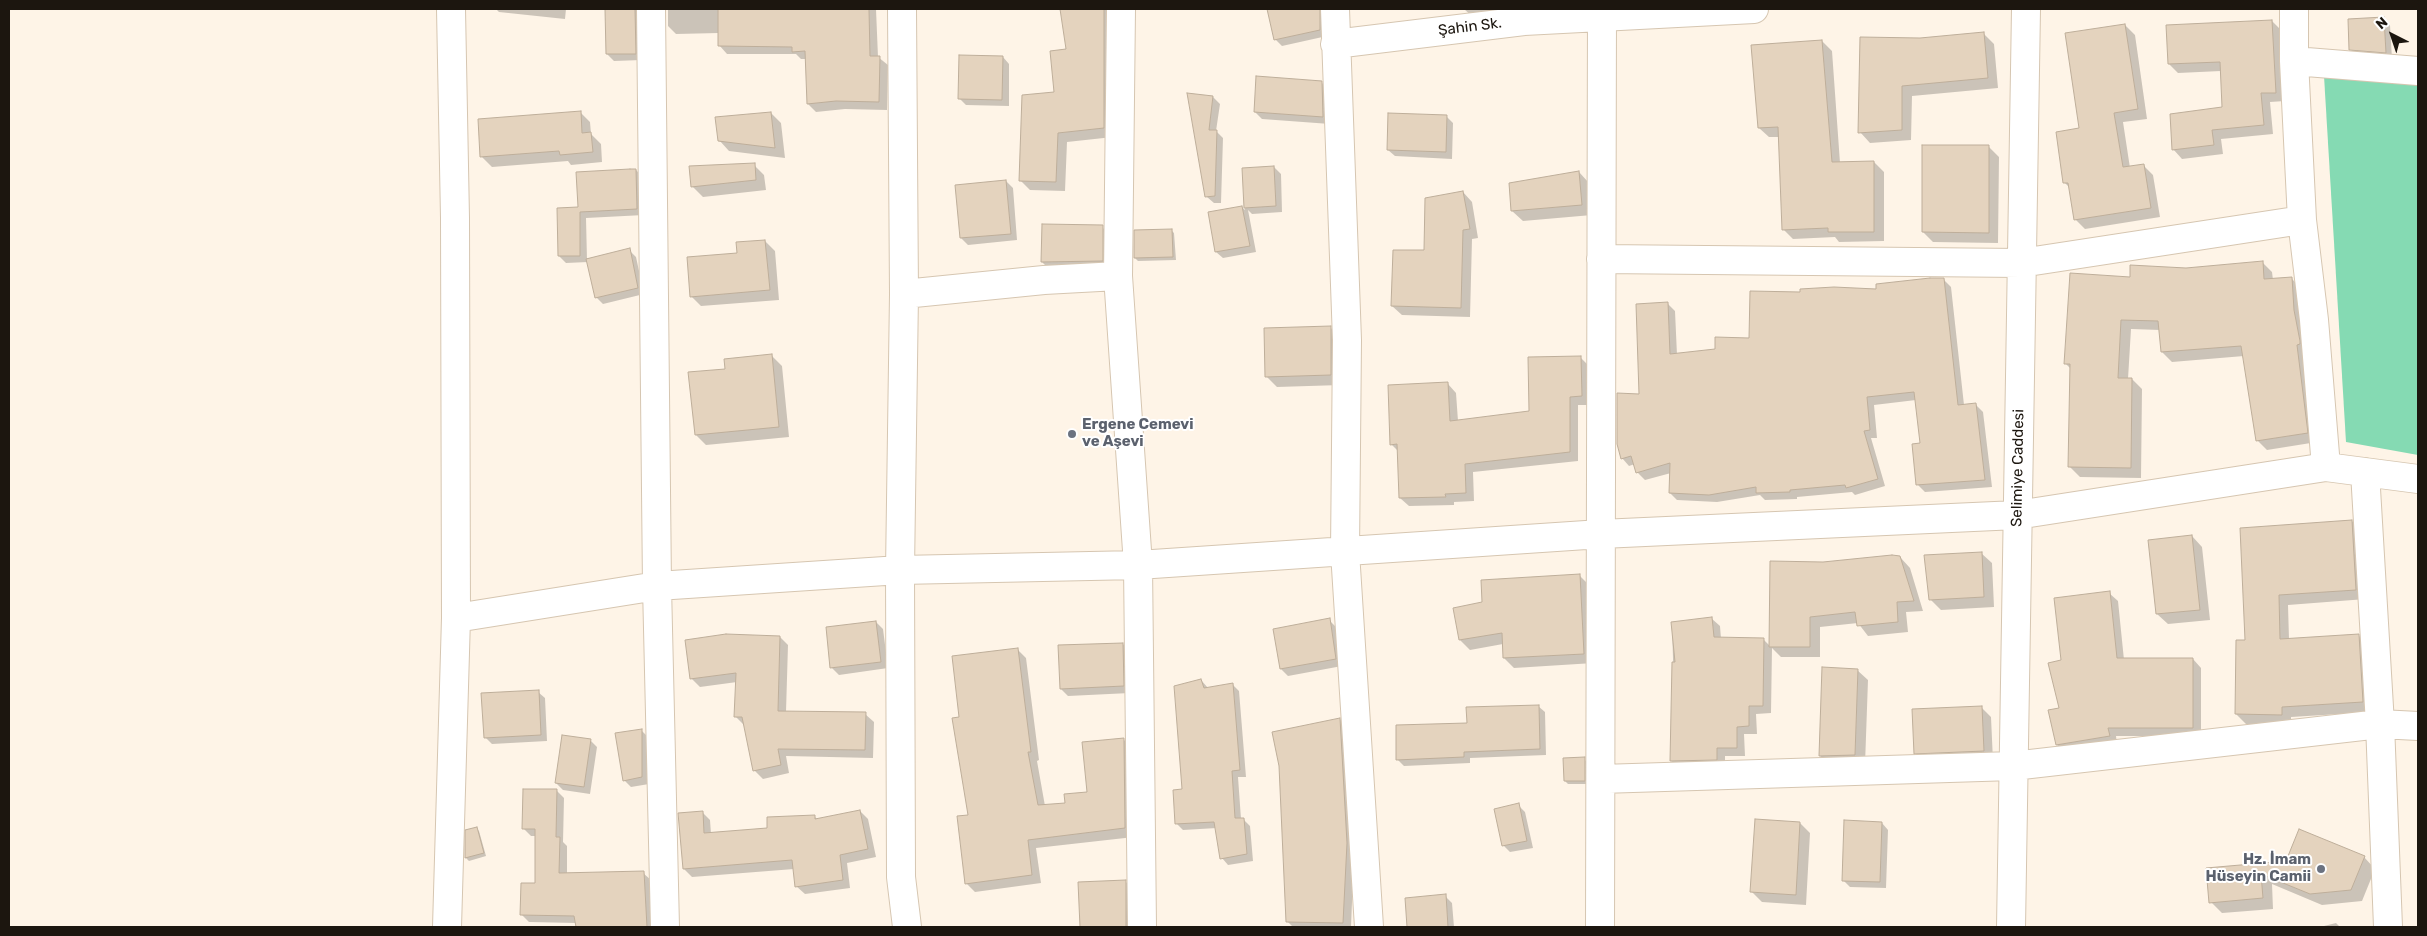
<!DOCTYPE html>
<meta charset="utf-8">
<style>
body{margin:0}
#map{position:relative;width:2427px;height:936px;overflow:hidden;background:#fef4e7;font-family:Rubik,sans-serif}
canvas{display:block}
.frame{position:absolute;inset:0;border:10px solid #1c160f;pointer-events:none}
.north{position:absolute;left:2367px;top:10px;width:50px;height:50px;-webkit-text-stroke:4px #fff;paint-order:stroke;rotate:319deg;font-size:14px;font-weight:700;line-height:20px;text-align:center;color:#1c160f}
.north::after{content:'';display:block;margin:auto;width:18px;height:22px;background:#1c160f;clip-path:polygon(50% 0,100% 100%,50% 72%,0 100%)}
</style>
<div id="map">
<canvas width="2427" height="936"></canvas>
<div class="frame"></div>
<div class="north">N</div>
</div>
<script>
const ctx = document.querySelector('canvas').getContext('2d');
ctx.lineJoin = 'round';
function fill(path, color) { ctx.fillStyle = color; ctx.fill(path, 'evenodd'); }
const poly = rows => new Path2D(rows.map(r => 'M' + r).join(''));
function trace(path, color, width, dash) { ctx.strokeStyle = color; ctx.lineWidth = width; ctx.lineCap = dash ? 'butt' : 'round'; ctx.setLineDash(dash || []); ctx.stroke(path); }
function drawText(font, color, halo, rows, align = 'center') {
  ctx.font = font + ' Rubik,sans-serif'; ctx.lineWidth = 4; ctx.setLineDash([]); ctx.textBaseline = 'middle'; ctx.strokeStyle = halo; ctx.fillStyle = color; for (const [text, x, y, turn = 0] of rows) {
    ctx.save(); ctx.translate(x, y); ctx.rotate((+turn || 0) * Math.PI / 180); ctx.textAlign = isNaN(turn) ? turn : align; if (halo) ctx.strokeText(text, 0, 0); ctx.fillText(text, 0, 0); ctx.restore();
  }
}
fill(poly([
 [2324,76,2418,85,2418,455,2346,442]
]), '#85dab3');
fill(poly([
 [496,9,566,9,565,19,499,12],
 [606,9,646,9,642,60,614,61,607,54],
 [668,9,876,9,878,57,888,65,887,110,845,109,816,112,808,104,806,59,801,59,796,54,727,54,719,45,719,33,676,34,668,26],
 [1057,9,1119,9,1113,137,1067,142,1065,191,1030,190,1020,180,1055,93,1067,50,1062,11],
 [1268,9,1327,9,1327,36,1282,46,1275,39],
 [1464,9,1511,9,1473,17],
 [2383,18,2390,25,2392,59,2357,56,2350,49],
 [2272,21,2281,30,2285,101,2270,102,2273,134,2221,139,2223,154,2182,159,2173,149,2223,109,2221,71,2178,73,2169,64],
 [2125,25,2135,35,2147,119,2123,122,2130,168,2143,165,2153,175,2160,217,2085,229,2075,219,2070,188,2064,182],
 [1984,34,1994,44,1998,88,1912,96,1911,140,1870,143,1860,132,1920,39],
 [1822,41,1832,51,1840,163,1874,162,1884,172,1884,241,1839,242,1835,237,1793,239,1784,230,1779,137,1769,137,1759,128],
 [1003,57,1009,64,1009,106,966,105,959,98],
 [1321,82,1328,89,1330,124,1262,119,1255,112],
 [1188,94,1213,97,1220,104,1216,131,1223,138,1221,203,1214,203,1207,197],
 [580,112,590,122,591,134,601,144,602,162,571,165,568,161,492,167,482,157,479,120],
 [771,113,781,123,785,158,729,151,719,140],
 [1446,116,1453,123,1452,159,1395,156,1388,150],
 [1989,147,1999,157,1998,243,1933,242,1923,232],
 [754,165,764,175,766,190,703,197,692,186],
 [1274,167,1281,174,1282,212,1252,214,1248,210,1256,252,1223,258,1216,252,1242,207,1245,210,1243,169],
 [636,170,643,177,644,215,586,218,587,260,629,250,636,257,644,294,603,304,596,297,588,262,566,263,559,256,579,208],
 [1579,172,1589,183,1592,215,1523,221,1512,211],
 [1006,181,1013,188,1017,240,968,245,961,238],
 [1463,192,1472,202,1478,238,1472,239,1470,317,1402,315,1392,306],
 [1102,227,1109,234,1109,268,1049,269,1042,262],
 [1171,230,1174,233,1176,260,1138,261,1135,258,1135,232],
 [765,241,775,251,779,300,701,306,691,296,738,254],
 [2262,262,2272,272,2273,280,2291,278,2301,288,2317,442,2267,450,2257,440,2244,356,2172,362,2162,352,2160,330,2131,329,2128,379,2132,379,2142,389,2141,478,2080,477,2070,467,2071,369,2065,363,2131,278,2186,269],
 [1943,279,1951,287,1964,405,1975,404,1983,412,1992,487,1925,492,1918,485,1922,444,1916,400,1874,405,1877,438,1871,438,1885,486,1855,495,1852,492,1797,497,1797,499,1765,500,1760,495,1717,502,1677,500,1670,493,1671,473,1645,480,1638,473,1635,464,1629,466,1622,458,1668,304,1675,311,1677,355,1716,350,1751,339,1801,293,1878,291],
 [1330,327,1341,338,1341,385,1277,387,1267,377],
 [772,356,782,366,789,437,706,445,696,435,726,370],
 [1580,357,1589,366,1590,405,1578,405,1578,461,1473,472,1474,501,1454,502,1454,505,1409,506,1400,498,1399,452,1391,444,1448,384,1456,393,1458,421,1531,412],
 [2352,521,2362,531,2366,599,2288,605,2289,639,2358,635,2368,645,2372,712,2291,717,2291,724,2246,724,2236,714,2246,641,2242,529],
 [2192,536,2202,547,2210,620,2168,624,2157,614,2150,541],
 [1981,553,1992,563,1994,607,1941,610,1931,600],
 [1900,557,1910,568,1923,611,1906,612,1908,632,1868,636,1858,623,1820,627,1820,657,1781,657,1772,648,1771,713,1756,714,1757,734,1744,734,1745,756,1725,756,1725,767,1679,769,1671,761,1674,695,1672,623,1711,618,1720,626,1721,639,1764,640,1770,646,1823,563],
 [1580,576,1590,586,1594,663,1514,668,1504,658,1503,644,1470,650,1460,640,1483,603],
 [2109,593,2118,601,2124,660,2193,659,2201,668,2201,736,2116,736,2117,744,2066,753,2057,745,2062,660],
 [1329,620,1336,627,1342,666,1288,676,1281,669,1274,630],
 [876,622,883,629,888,668,839,675,832,668],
 [780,637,788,645,786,712,865,714,874,722,873,758,786,756,789,773,763,779,754,770,744,725,735,716,737,682,700,687,691,678],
 [1123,644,1130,651,1130,693,1068,696,1061,689],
 [1017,649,1026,658,1039,760,1037,761,1045,806,1066,804,1088,793,1124,740,1133,749,1134,837,1036,848,1041,883,975,892,966,883,970,816,961,718],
 [1824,669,1857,670,1868,680,1865,765,1831,766,1820,756],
 [1201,680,1208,688,1232,684,1239,691,1246,777,1238,777,1241,819,1243,819,1250,826,1253,861,1228,865,1222,858,1217,828,1183,830,1176,823,1184,791],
 [538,692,545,698,547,741,492,744,485,737],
 [1538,706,1545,712,1546,755,1470,758,1470,763,1404,766,1397,759,1468,724],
 [1981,707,1991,717,1993,761,1925,763,1915,753],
 [1340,719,1348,727,1354,852,1351,927,1293,927,1287,921],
 [641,730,648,737,649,784,631,787,624,780],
 [590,740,597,747,590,794,563,790,556,783],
 [1584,759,1587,762,1587,784,1568,784,1565,781],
 [556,790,564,798,563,842,567,846,567,874,643,873,651,880,653,927,577,927,576,923,529,922,522,915,536,884,536,836,531,836,523,828],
 [1518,805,1525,812,1533,848,1510,852,1504,846],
 [860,811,868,819,876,857,847,863,850,888,805,894,796,886,794,869,692,877,684,869,702,812,710,820,711,834,768,829,814,816,818,820],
 [1800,823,1810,833,1806,905,1762,902,1752,892],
 [1882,823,1888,830,1886,888,1850,887,1843,880],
 [476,828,479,831,486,856,469,861,466,858],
 [2364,857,2375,869,2362,901,2322,905,2272,884,2273,909,2222,913,2211,902,2208,869],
 [1125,881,1136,892,1136,927,1081,927,1080,883],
 [1445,896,1452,903,1454,927,1408,927,1406,899],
 [2336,923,2340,927,2320,927]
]), '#0003');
const building = poly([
 [605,9,635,9,636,54,606,54,605,9],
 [718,9,869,9,870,56,880,56,879,102,836,101,807,104,805,51,792,52,792,47,718,46,718,9],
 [1060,9,1104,9,1104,128,1058,133,1056,182,1019,181,1022,95,1054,92,1050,51,1066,49,1060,9],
 [1267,9,1320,9,1320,30,1274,40,1267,9],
 [2384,17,2386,53,2349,50,2348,19,2384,17],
 [2272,20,2276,93,2261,93,2264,125,2212,130,2214,145,2172,150,2170,114,2222,107,2220,62,2168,64,2166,25,2272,20],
 [2125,24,2138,109,2114,113,2123,167,2144,164,2151,208,2074,220,2068,183,2063,183,2056,132,2079,128,2065,33,2125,24],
 [1984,32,1988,78,1902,86,1902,130,1858,133,1860,37,1920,38,1984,32],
 [1822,40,1832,162,1874,161,1874,232,1828,232,1828,228,1782,230,1778,127,1758,128,1751,45,1822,40],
 [959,55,1003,56,1002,100,958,99,959,55],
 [1256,76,1322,81,1323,117,1254,112,1256,76],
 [1187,93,1213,96,1209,130,1217,130,1215,196,1205,197,1187,93],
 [581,111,582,133,591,132,593,152,560,155,559,151,480,157,478,119,581,111],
 [771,112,775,148,718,141,715,117,771,112],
 [1388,113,1447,115,1446,152,1387,150,1388,113],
 [1922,145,1989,145,1989,233,1922,232,1922,145],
 [755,163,756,180,691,187,689,166,755,163],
 [1274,166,1276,206,1244,208,1242,168,1274,166],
 [630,169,636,169,637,209,580,212,580,256,558,256,557,208,578,207,576,172,630,169],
 [1579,171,1582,205,1511,211,1509,183,1579,171],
 [1006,180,1011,234,960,238,955,185,1006,180],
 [1463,191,1470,229,1463,230,1461,308,1391,306,1393,250,1424,250,1425,198,1463,191],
 [1242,206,1250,246,1215,252,1208,212,1242,206],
 [1042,224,1103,225,1103,261,1041,262,1042,224],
 [1172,229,1173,257,1134,258,1134,230,1172,229],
 [765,240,770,290,690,297,687,257,737,253,736,242,765,240],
 [630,248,638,288,595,298,586,259,630,248],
 [2263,261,2264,279,2292,277,2294,310,2300,341,2300,344,2297,345,2308,433,2256,441,2241,346,2161,352,2158,321,2121,320,2118,378,2132,378,2131,468,2068,467,2070,364,2064,364,2070,273,2130,277,2130,265,2186,268,2263,261],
 [1930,278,1944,278,1958,405,1976,403,1985,480,1916,485,1912,444,1920,443,1914,392,1867,397,1870,430,1864,431,1878,479,1846,488,1845,485,1790,490,1790,492,1756,493,1756,487,1709,495,1669,493,1670,463,1636,473,1631,456,1621,459,1617,444,1617,393,1639,394,1636,304,1668,302,1670,354,1715,349,1715,337,1749,338,1750,291,1800,292,1800,289,1834,287,1876,289,1876,284,1930,278],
 [1331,326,1331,375,1265,377,1264,328,1331,326],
 [772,354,779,427,695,435,688,372,725,369,724,359,772,354],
 [1581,356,1582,396,1570,397,1570,452,1465,464,1466,493,1445,494,1446,497,1399,498,1397,444,1390,445,1388,385,1448,382,1450,421,1529,411,1528,357,1581,356],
 [2352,520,2356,590,2279,595,2280,639,2359,634,2363,702,2282,707,2282,715,2235,714,2236,640,2245,640,2240,528,2352,520],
 [2192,535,2200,610,2156,614,2148,540,2192,535],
 [1982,552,1984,597,1929,600,1924,555,1982,552],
 [1892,555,1900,556,1914,601,1897,602,1898,622,1857,626,1855,612,1810,617,1810,647,1769,647,1770,561,1823,562,1892,555],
 [1580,574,1584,654,1503,658,1502,633,1459,640,1453,608,1482,602,1481,580,1580,574],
 [2110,591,2117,658,2193,658,2193,728,2108,728,2110,736,2056,745,2048,710,2059,708,2048,663,2061,660,2054,598,2110,591],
 [1712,617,1714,637,1764,638,1763,706,1749,706,1749,726,1737,727,1737,748,1717,748,1717,760,1670,761,1672,662,1675,662,1671,622,1712,617],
 [1330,618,1336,659,1280,669,1273,629,1330,618],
 [876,621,881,662,830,668,826,627,876,621],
 [726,634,780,636,778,711,866,712,865,750,778,749,781,765,753,771,742,717,734,717,736,673,690,679,685,640,726,634],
 [1123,643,1124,686,1060,689,1058,645,1123,643],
 [1018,648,1031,752,1028,752,1038,805,1065,803,1064,794,1087,792,1082,742,1124,738,1125,828,1028,840,1032,875,965,884,957,816,968,815,952,718,959,717,952,656,1018,648],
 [1822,667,1858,669,1855,755,1819,756,1822,667],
 [1201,679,1204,688,1233,683,1240,770,1232,771,1235,818,1244,818,1247,854,1220,859,1214,822,1175,824,1173,790,1182,789,1174,686,1201,679],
 [539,690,541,735,484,738,481,693,539,690],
 [1539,705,1540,749,1464,752,1464,757,1396,760,1396,725,1467,723,1466,707,1539,705],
 [1982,706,1984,751,1914,754,1912,709,1982,706],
 [1340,718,1347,843,1343,923,1286,922,1279,766,1272,732,1340,718],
 [642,729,642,777,623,781,615,733,642,729],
 [562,735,591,739,584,787,555,783,562,735],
 [1585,757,1585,781,1564,781,1563,758,1585,757],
 [523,789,557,789,556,837,560,837,559,873,644,871,647,927,576,927,574,916,520,915,521,883,535,883,535,829,522,829,523,789],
 [1519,803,1527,841,1502,846,1494,809,1519,803],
 [860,810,868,849,840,855,843,880,795,887,792,860,683,869,678,813,703,811,704,833,767,828,767,817,815,815,815,819,860,810],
 [1755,819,1800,822,1796,895,1750,892,1755,819],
 [1844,820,1882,822,1880,882,1842,881,1844,820],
 [477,827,484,853,465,858,465,830,477,827],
 [2299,829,2365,856,2351,890,2310,894,2261,874,2263,898,2209,903,2206,868,2286,861,2299,829],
 [1126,880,1126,927,1080,927,1078,882,1126,880],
 [1446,894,1448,927,1407,927,1405,898,1446,894]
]);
fill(building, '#e4d3be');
trace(building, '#beae9a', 1);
const minor = poly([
 [651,9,657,586,665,927],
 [902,9,904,294,900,570,901,877,907,927],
 [1121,9,1118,276,1138,565,1142,927],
 [1335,9,1347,340,1345,552,1369,927],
 [2294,9,2294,61,2302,220,2314,320,2326,467],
 [1335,44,1524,21,1754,9],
 [2294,61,2418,71],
 [1601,259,2021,263,2302,220],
 [904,294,1044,280,1118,276],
 [2365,472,2380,724,2388,927],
 [456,618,657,586,900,570,1138,565,1601,534,2017,515,2326,467,2418,479],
 [1601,779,2013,766,2380,724,2418,726],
 [447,927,456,618,455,218,451,9],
 [1600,927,1602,9],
 [2011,927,2026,9]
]);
trace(minor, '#d6c6b1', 30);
trace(minor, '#fff', 28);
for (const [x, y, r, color] of [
 [1072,434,5,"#6b7280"],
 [2321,869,5,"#6b7280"]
]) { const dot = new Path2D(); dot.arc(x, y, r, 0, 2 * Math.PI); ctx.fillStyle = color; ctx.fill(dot); trace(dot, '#fff', 2); }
drawText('15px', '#1c160f', '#fff', [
 ["Şahin Sk.",1470,27,-7],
 ["Selimiye Caddesi",2018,468,-89]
]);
drawText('bold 15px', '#5b616d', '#fff', [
 ["Ergene Cemevi",1082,425],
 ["ve Aşevi",1082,442],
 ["Hz. İmam",2311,860,"right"],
 ["Hüseyin Camii",2311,877,"right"]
], 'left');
</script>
